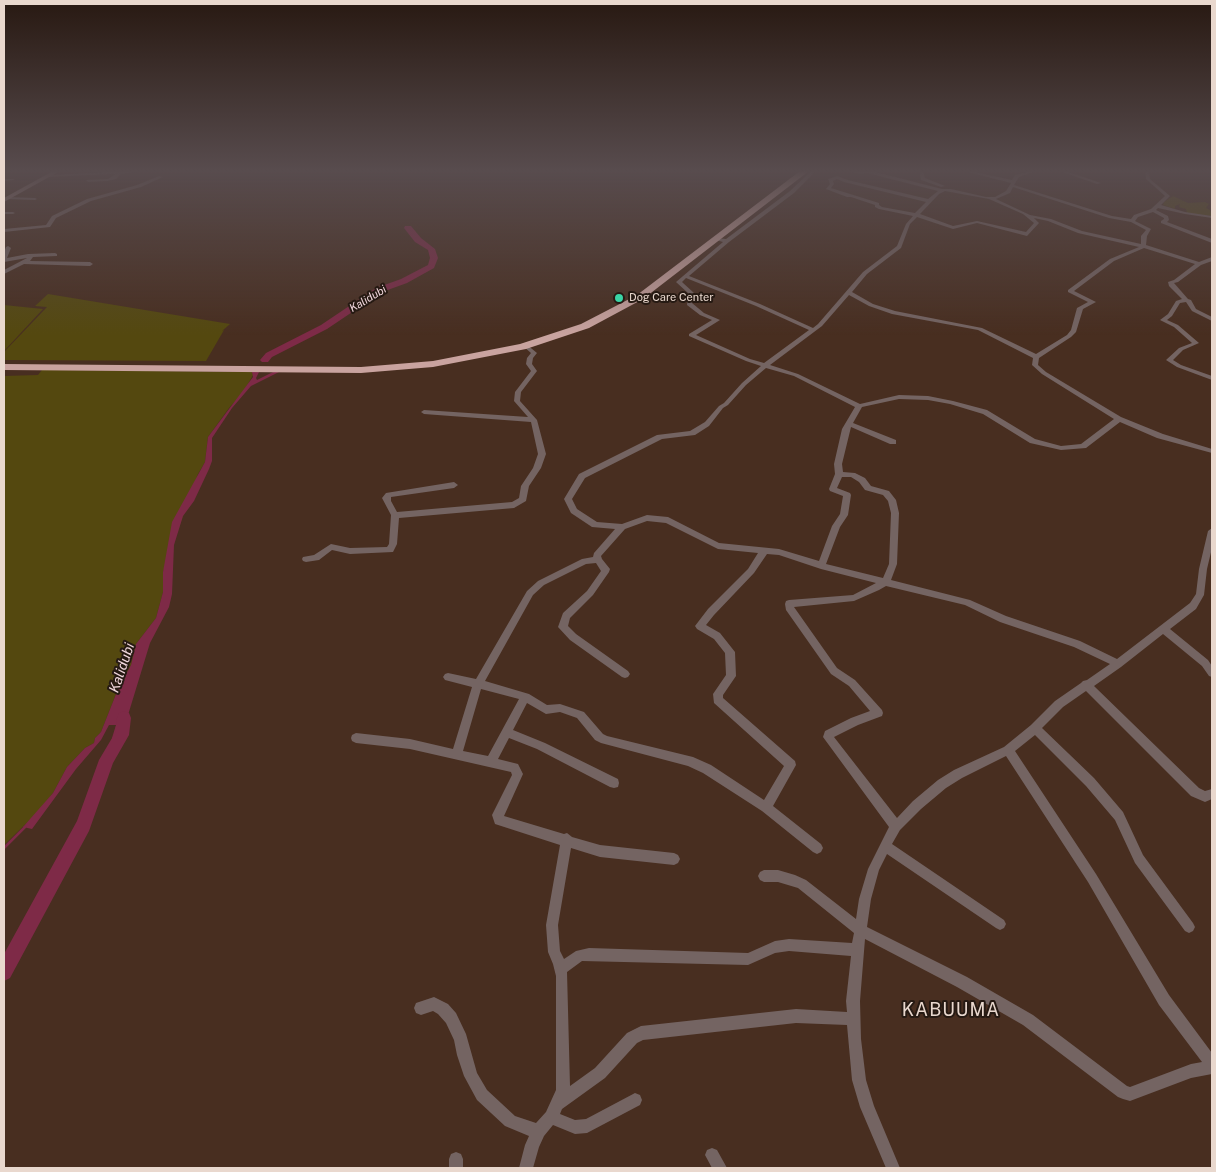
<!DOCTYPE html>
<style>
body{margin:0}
#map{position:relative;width:1216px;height:1172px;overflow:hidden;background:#482e20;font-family:"Public Sans",sans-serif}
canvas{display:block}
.frame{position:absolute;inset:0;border:5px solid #e9d8ce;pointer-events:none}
</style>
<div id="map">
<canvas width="1216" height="1172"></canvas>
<div class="frame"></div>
</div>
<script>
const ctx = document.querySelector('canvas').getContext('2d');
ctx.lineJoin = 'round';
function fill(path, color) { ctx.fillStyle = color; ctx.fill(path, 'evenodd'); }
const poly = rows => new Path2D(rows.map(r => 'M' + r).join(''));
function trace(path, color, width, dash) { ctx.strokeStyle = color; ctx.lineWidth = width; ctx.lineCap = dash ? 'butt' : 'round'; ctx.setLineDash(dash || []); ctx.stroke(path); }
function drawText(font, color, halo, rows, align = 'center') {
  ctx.font = font + ' "Public Sans",sans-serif'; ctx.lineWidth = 4; ctx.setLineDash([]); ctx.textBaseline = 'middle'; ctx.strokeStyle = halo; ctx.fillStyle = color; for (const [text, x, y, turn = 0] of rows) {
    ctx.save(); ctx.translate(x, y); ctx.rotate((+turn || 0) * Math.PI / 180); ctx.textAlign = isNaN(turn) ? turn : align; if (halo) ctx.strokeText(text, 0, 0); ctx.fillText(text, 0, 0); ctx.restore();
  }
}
fill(poly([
 [1173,196,1188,203,1205,202,1209,204,1206,208,1210,210,1212,216,1187,213,1186,209,1179,207,1180,204,1175,206,1175,209,1163,205,1164,202],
 [48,294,230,324,222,331,224,330,206,361,4,360,4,352,47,307,35,306],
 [4,305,43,309,4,351],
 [42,370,252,372,253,375,243,393,229,408,208,437,205,462,198,474,163,572,163,592,156,618,136,644,131,665,118,689,101,732,95,738,94,743,85,748,67,767,53,793,36,814,4,845,4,376,38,375]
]), '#54480f');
fill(poly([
 [275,371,279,372,251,386,232,408,212,438,212,461,209,469,194,501,183,516,174,545,172,594,169,607,150,643,121,738,112,738,116,725,109,725,101,740,76,769,32,829,23,827,53,793,67,767,85,748,94,743,95,738,101,732,118,689,131,665,136,644,156,618,163,592,163,572,172,522,205,462,208,437,253,377,252,372,259,372,256,378,257,380]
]), '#7e2a47');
trace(poly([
 [4,848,25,827]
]), '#7e2a47', 2.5);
fill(poly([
 [405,226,411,226,421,238,435,249,438,258,434,268,407,283,382,292,327,329,272,357,268,362,262,362,260,360,266,353,321,325,376,288,401,279,428,265,430,258,428,250,415,242,404,228,405,226],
 [124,711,129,713,131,718,129,735,113,763,89,831,10,978,4,981,4,954,77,821,99,760,115,733,117,718,119,713,124,711]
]), '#7e2a47');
fill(poly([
 [126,171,137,172,121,174,116,179,108,181,88,182,86,180,108,179,115,174,48,177,46,176,48,175,126,171],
 [811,171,816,171,794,193,729,242,689,276,760,304,813,328,818,324,863,272,897,246,906,224,913,216,879,209,875,207,875,205,851,197,847,197,826,189,830,184,828,179,837,176,848,180,928,199,938,191,867,173,861,174,847,171,872,171,942,189,951,189,986,197,995,197,1006,191,1011,183,963,171,971,171,1012,180,1015,175,1030,171,1037,171,1019,177,1014,185,1112,216,1131,219,1134,215,1151,209,1165,196,1146,179,1145,171,1149,171,1150,179,1170,196,1161,205,1185,212,1212,216,1212,218,1185,214,1158,208,1156,210,1168,216,1169,220,1167,222,1212,239,1212,243,1161,223,1161,221,1164,219,1164,218,1153,212,1138,217,1135,221,1151,229,1147,236,1146,245,1199,262,1212,257,1212,261,1201,265,1178,282,1174,283,1188,299,1191,300,1196,309,1212,317,1212,321,1192,311,1186,302,1180,303,1172,316,1167,320,1178,325,1199,343,1183,350,1173,360,1181,365,1212,376,1212,380,1177,367,1166,360,1179,348,1192,343,1174,327,1160,320,1168,314,1176,301,1182,299,1169,286,1168,282,1174,280,1195,264,1144,248,1114,261,1074,291,1096,302,1083,309,1076,332,1071,337,1039,358,1038,365,1046,372,1121,417,1163,434,1212,449,1212,453,1157,438,1120,422,1086,448,1061,450,1030,443,983,414,950,404,928,400,899,399,862,407,853,423,896,440,896,444,890,444,851,427,842,464,843,472,855,473,865,478,871,486,889,491,896,500,899,513,897,564,891,580,970,600,1006,616,1080,641,1117,659,1190,603,1196,594,1199,569,1208,531,1212,528,1212,548,1207,569,1204,595,1196,609,1170,629,1208,660,1212,666,1212,677,1209,676,1202,666,1163,634,1121,667,1094,686,1199,788,1205,791,1212,789,1212,799,1205,802,1191,796,1086,691,1063,707,1042,728,1094,778,1123,812,1143,855,1193,923,1195,927,1193,931,1189,933,1185,931,1135,863,1115,820,1086,786,1035,735,1015,751,1096,874,1169,995,1212,1053,1212,1074,1191,1078,1130,1101,1123,1099,1118,1097,1023,1025,957,987,865,939,860,1001,861,1039,866,1080,874,1106,900,1168,886,1168,860,1107,852,1080,847,1025,796,1023,643,1040,637,1043,605,1078,562,1109,560,1114,575,1120,586,1119,635,1093,640,1095,642,1100,640,1105,587,1133,575,1134,553,1125,544,1136,539,1147,533,1168,519,1168,525,1145,529,1136,505,1126,477,1100,464,1076,457,1055,454,1040,446,1023,438,1014,433,1011,421,1015,416,1013,414,1008,416,1003,434,997,448,1004,456,1013,466,1034,477,1073,487,1090,515,1116,536,1123,546,1112,556,1090,556,976,553,964,548,952,546,925,560,845,495,824,492,815,512,775,511,772,410,749,356,743,352,741,351,738,352,735,356,733,410,739,453,749,472,687,445,680,443,677,445,674,448,673,476,679,527,591,538,581,582,559,593,557,594,553,615,529,592,527,571,513,564,499,579,474,657,435,690,431,705,422,719,406,724,403,742,383,761,366,746,361,689,336,689,334,712,320,700,315,687,305,688,293,676,282,723,242,716,240,716,238,726,239,790,191,811,171],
 [837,179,844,182,926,202,915,213,882,207,879,205,879,203,831,188,834,184,833,181,837,179],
 [1013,187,1109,218,1131,222,1146,230,1141,236,1141,244,1082,231,1051,219,1030,215,996,199,1010,193,1013,187],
 [945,191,989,199,1023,214,1034,223,1026,232,977,221,953,226,920,214,939,194,945,191],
 [917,217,953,229,977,223,1027,236,1039,223,1034,218,1048,221,1078,233,1139,247,1110,259,1068,290,1068,292,1088,302,1077,308,1071,330,1067,335,1036,354,982,328,895,311,873,304,852,292,867,274,901,248,910,224,917,217],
 [686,278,756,306,809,330,764,363,750,359,696,335,720,320,704,313,692,303,694,293,682,282,686,278],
 [849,295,869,306,892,314,978,330,1033,358,1032,365,1042,374,1114,419,1081,444,1061,446,1035,439,987,410,953,401,928,396,899,395,860,404,798,374,770,365,822,326,849,295],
 [766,368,794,376,855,407,842,429,834,464,835,474,829,489,830,491,843,496,840,514,832,526,819,561,779,549,719,543,668,517,647,515,622,524,597,522,577,509,572,499,585,478,662,439,695,435,709,426,723,408,728,405,746,385,766,368],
 [842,477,851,477,859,482,865,490,883,495,888,501,891,513,889,564,883,578,826,564,840,527,848,515,851,495,850,493,837,488,842,477],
 [647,521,666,523,718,549,758,553,748,569,708,609,695,626,697,629,714,639,725,653,726,675,713,694,714,703,784,766,764,800,711,765,693,757,607,736,603,734,584,712,560,704,547,705,529,694,485,681,533,595,544,585,586,564,596,563,601,571,587,591,563,613,558,627,570,640,622,677,625,678,628,677,630,674,628,671,576,634,568,626,570,618,593,595,609,572,610,569,602,559,601,556,625,529,647,521],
 [767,554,779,555,821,569,876,583,853,595,789,600,786,601,785,604,786,610,831,674,849,686,870,711,851,718,825,731,823,737,889,827,868,869,859,899,856,919,806,880,795,875,778,870,764,870,760,872,758,876,760,880,764,882,778,882,798,888,854,933,852,943,789,939,775,941,748,953,589,948,576,951,564,959,560,951,558,925,571,848,600,857,674,865,678,863,680,859,678,855,674,853,600,845,572,837,567,833,564,834,504,816,523,774,518,764,498,759,509,738,537,749,610,787,614,788,618,787,619,783,618,779,545,743,513,730,527,703,546,714,560,712,577,718,595,740,601,743,688,766,703,773,762,811,813,852,817,854,821,852,823,848,821,844,773,806,796,765,795,761,723,698,723,695,736,676,735,652,720,633,706,625,714,615,754,573,767,554],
 [886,586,965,605,1000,622,1074,647,1110,664,1087,680,1083,681,1081,683,1055,701,1031,725,1004,747,954,770,938,780,913,801,897,818,834,737,858,725,882,716,883,713,882,710,855,680,837,668,794,607,854,601,879,590,886,586],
 [481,689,519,699,488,756,463,751,481,689],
 [1006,756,1088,882,1159,1005,1202,1062,1191,1064,1130,1087,1127,1086,1033,1015,967,977,867,927,871,899,879,870,887,854,996,928,1000,930,1004,928,1006,924,1004,920,892,844,900,830,921,809,946,788,962,778,1006,756],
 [789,951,851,956,846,1001,847,1012,796,1009,641,1026,627,1033,595,1068,570,1086,567,972,582,961,748,965,775,953,789,951],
 [919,171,923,171,925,178,945,186,941,187,921,180,919,171],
 [1059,171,1066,171,1101,183,1097,184,1059,171],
 [159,176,163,177,141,187,91,201,56,218,50,227,4,232,4,229,46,225,52,216,87,199,137,185,159,176],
 [4,179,13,179,15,180,4,181,4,179],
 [7,197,35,198,37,199,35,200,5,199,5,198,7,197],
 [4,212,13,212,15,213,13,214,4,214,4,212],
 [8,246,11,248,7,258,28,254,55,253,57,254,57,256,33,257,30,261,90,262,93,264,90,266,24,264,4,274,4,270,27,258,4,262,4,252,6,247,8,246],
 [526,344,537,353,533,358,532,364,537,371,521,392,520,401,537,420,546,454,541,468,529,486,526,501,514,508,399,518,397,544,393,552,350,554,332,550,319,560,306,562,303,561,302,559,303,557,314,555,331,544,350,548,387,547,389,544,391,515,382,498,386,493,454,482,458,485,454,488,391,497,391,501,397,512,512,502,519,498,521,486,533,468,538,454,531,422,424,414,421,412,424,410,528,417,514,401,515,392,531,371,526,364,527,358,531,353,523,346,526,344],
 [712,1148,717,1150,727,1168,712,1168,705,1155,707,1150,712,1148],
 [456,1152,461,1154,463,1159,463,1168,449,1168,449,1159,451,1154,456,1152]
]), '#746462');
fill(poly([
 [53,171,60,171,4,202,4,198,53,171]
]), '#977e7b');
fill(poly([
 [800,171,809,171,643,299,589,328,526,349,433,367,361,373,4,370,4,364,361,367,433,361,520,344,581,324,637,295,800,171]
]), '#c9a39f');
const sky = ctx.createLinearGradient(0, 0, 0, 335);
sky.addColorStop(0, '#281912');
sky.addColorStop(0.51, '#584c4e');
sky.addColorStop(1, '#584c4e00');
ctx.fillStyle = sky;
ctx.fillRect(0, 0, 1216, 335);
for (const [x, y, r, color] of [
 [619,298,5,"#3ad4a5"]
]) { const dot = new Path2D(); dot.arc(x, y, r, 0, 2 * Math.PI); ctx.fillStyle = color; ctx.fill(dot); trace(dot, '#261a13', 2); }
drawText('11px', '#e9d8ce', '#261a13', [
 ["Dog Care Center",629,298]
], 'left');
drawText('italic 11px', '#f0d6dc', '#261a13', [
 ["Kalidubi",368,299,-31]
]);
drawText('italic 14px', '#f0d6dc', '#261a13', [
 ["Kalidubi",122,668,-71]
]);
ctx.letterSpacing = '1px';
drawText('18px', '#e9d8ce', '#261a13', [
 ["KABUUMA",951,1010]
]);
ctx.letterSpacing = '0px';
</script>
